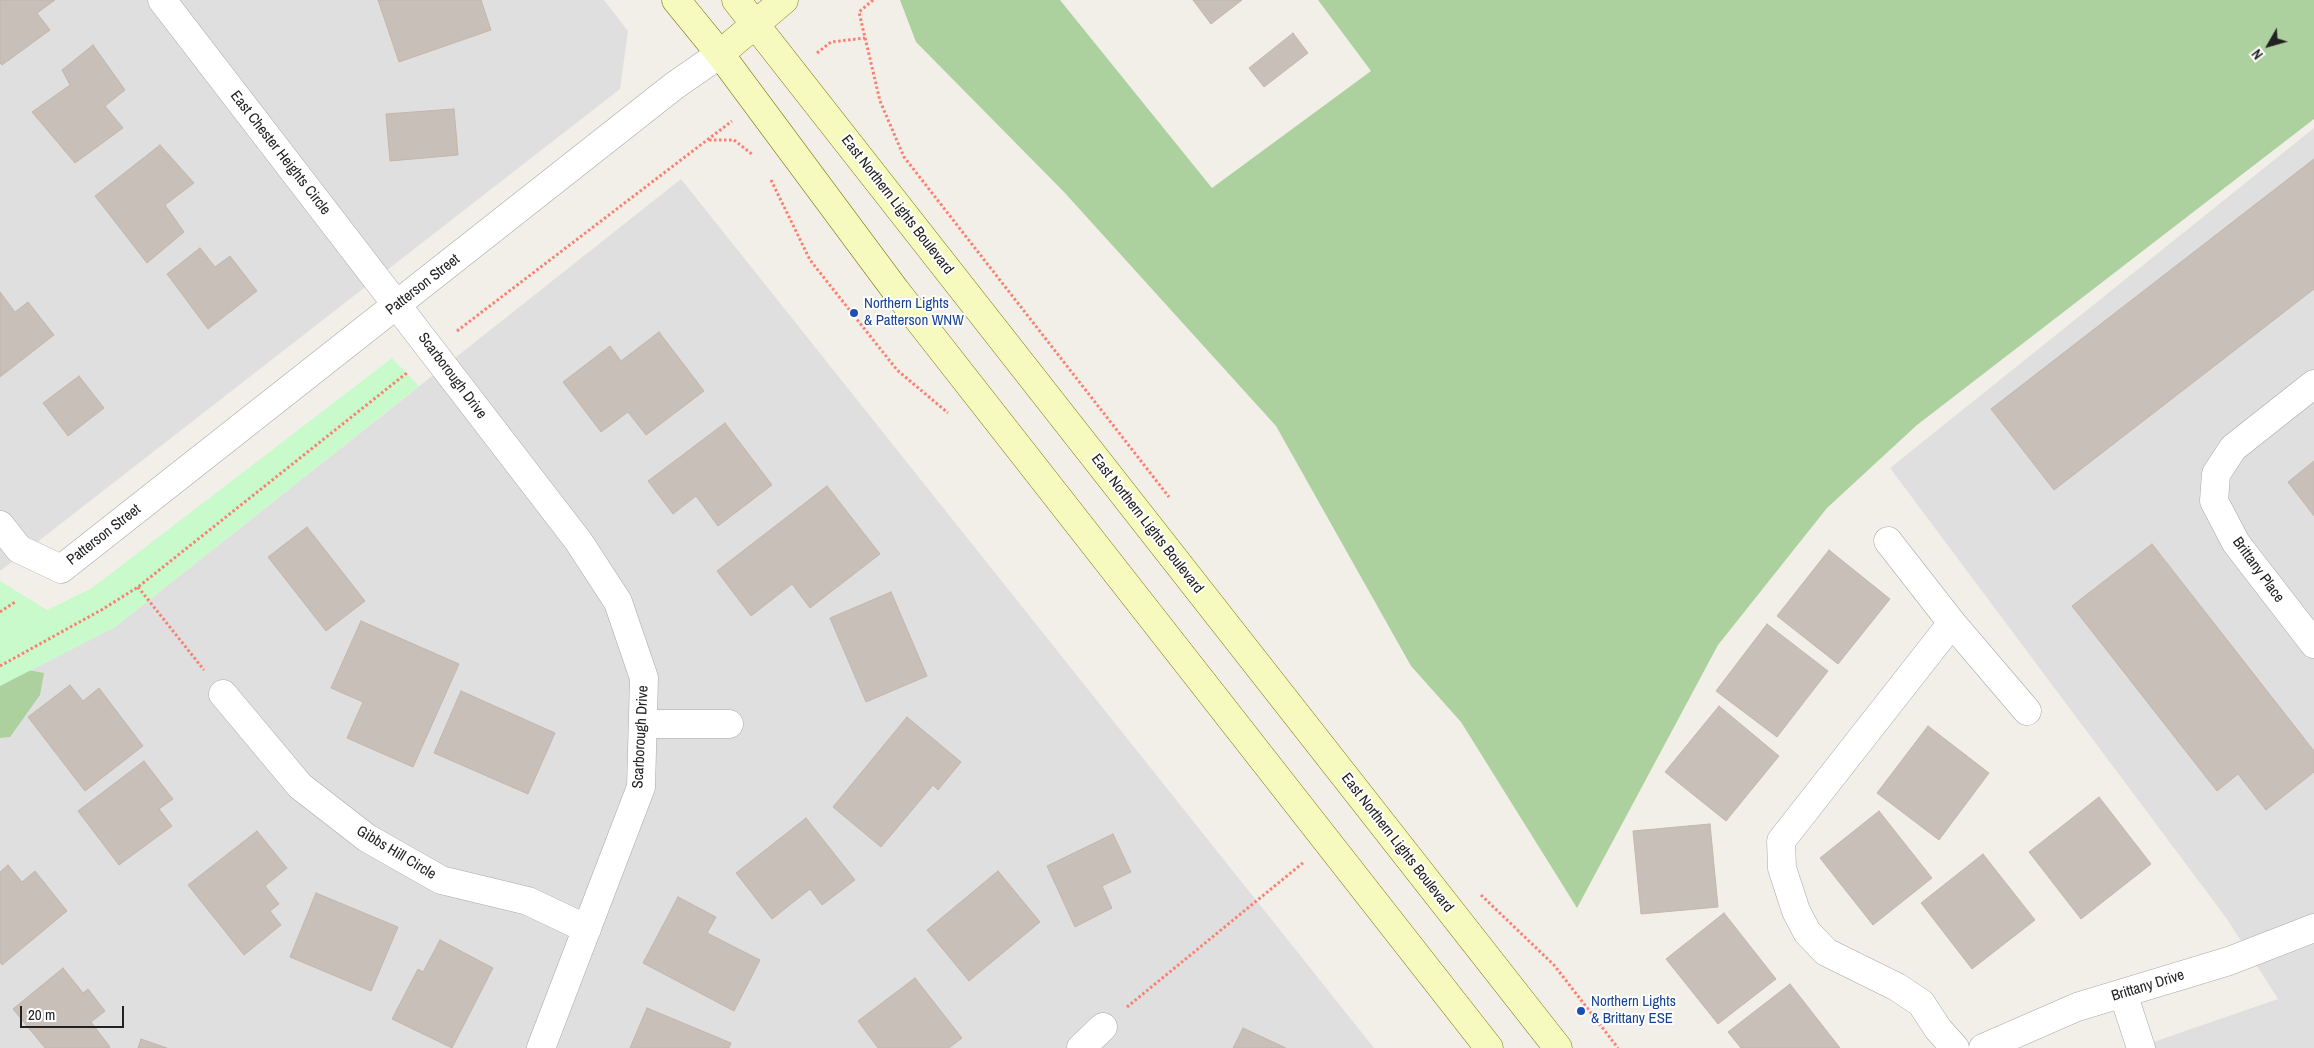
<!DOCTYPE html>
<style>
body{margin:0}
#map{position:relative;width:2314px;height:1048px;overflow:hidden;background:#f2efe9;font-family:"Archivo Narrow",sans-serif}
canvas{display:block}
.north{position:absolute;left:2244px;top:20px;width:50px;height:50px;-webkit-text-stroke:4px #fff;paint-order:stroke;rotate:232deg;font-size:14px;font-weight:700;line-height:20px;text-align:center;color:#222}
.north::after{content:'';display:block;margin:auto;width:18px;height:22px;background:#222;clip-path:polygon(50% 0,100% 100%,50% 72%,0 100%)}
.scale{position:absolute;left:20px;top:1006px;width:104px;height:22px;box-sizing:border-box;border:2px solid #222;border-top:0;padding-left:6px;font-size:15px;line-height:18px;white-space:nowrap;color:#222;-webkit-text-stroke:4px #fff;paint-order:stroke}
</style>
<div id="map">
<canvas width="2314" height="1048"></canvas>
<div class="north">N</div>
<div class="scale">20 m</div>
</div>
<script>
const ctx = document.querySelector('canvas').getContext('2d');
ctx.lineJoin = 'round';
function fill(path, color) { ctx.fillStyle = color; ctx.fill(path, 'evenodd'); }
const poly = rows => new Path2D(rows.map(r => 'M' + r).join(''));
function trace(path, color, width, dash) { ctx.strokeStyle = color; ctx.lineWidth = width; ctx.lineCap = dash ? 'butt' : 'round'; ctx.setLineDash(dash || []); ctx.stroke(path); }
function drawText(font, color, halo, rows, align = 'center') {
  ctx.font = font + ' "Archivo Narrow",sans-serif'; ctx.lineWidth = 4; ctx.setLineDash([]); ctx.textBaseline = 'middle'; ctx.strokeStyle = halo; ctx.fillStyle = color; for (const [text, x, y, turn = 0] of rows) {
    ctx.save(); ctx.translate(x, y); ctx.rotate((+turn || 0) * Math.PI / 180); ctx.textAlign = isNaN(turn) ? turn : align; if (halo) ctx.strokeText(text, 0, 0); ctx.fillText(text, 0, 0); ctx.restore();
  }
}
fill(poly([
 [0,0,604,0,628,31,620,89,0,571],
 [2314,128,2314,1048,2136,1048,2278,999,2227,919,1890,468],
 [681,179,1374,1048,0,1048,0,686,115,627]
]), '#e0dfdf');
fill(poly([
 [900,0,1060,0,1212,188,1371,71,1318,0,2314,0,2314,119,1917,425,1827,508,1718,645,1577,908,1461,722,1411,666,1276,426,1064,192,916,42],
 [0,665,44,673,40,695,10,737,0,738]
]), '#add19e');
fill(poly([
 [392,358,419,386,115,627,0,686,0,581,47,610,92,588]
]), '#c8facc');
const building = poly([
 [0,0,55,0,37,13,50,30,2,65,0,63,0,0],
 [378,0,481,0,491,30,399,62,378,0],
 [1193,0,1242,0,1211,24,1193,0],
 [1293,33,1308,53,1264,87,1249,68,1293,33],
 [93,45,125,90,105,106,123,128,75,163,32,112,70,85,62,70,93,45],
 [454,109,458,155,390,161,386,114,454,109],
 [160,145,194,183,165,205,184,232,147,263,95,196,160,145],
 [2314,159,2314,289,2054,490,1991,409,2314,159],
 [200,248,215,267,230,256,257,291,208,329,167,274,200,248],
 [0,292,15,312,28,302,54,335,0,377,0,292],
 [659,332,704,391,646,435,628,412,601,432,563,382,610,346,621,361,659,332],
 [79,376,104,408,68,436,43,403,79,376],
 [725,423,772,485,718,526,696,496,673,514,648,481,725,423],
 [2314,461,2314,516,2288,482,2314,461],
 [827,486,880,554,810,608,792,584,751,616,717,571,827,486],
 [307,527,365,601,326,631,268,557,307,527],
 [2152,544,2314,751,2314,772,2266,810,2238,774,2217,791,2072,606,2152,544],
 [1829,550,1890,599,1838,664,1777,616,1829,550],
 [891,592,927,676,866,702,830,618,891,592],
 [361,621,459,664,413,767,347,738,363,702,331,688,361,621],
 [1767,624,1828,671,1777,737,1716,691,1767,624],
 [70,685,83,701,99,688,143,746,85,791,28,717,70,685],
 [461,691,555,733,528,794,434,753,461,691],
 [1719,706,1779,756,1726,821,1665,772,1719,706],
 [907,717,961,762,938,790,933,785,881,847,833,807,907,717],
 [1928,726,1989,773,1939,840,1877,793,1928,726],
 [144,761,173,799,159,809,172,826,119,865,78,811,144,761],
 [2099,797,2151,864,2081,919,2029,852,2099,797],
 [1879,811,1932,878,1873,925,1820,858,1879,811],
 [806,818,855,880,822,905,810,889,772,919,736,873,806,818],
 [1710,824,1718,907,1641,914,1633,831,1710,824],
 [257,831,287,868,265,886,279,904,270,911,281,925,244,955,188,885,257,831],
 [1113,834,1131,872,1102,886,1112,908,1075,927,1047,866,1113,834],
 [1983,854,2035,920,1972,969,1921,903,1983,854],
 [8,865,22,882,35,871,67,911,2,965,0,962,0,872,8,865],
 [998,871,1040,922,969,981,927,930,998,871],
 [316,893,398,927,371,991,290,957,316,893],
 [678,897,716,917,707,933,760,960,734,1011,643,963,678,897],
 [1724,913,1776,979,1718,1024,1666,959,1724,913],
 [440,940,493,968,452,1048,392,1019,418,969,423,972,440,940],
 [63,968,83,993,88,989,105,1011,91,1022,110,1047,109,1048,45,1048,13,1009,63,968],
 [915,978,962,1038,949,1048,878,1048,858,1021,915,978],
 [1790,984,1840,1048,1741,1048,1728,1032,1790,984],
 [647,1008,731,1043,729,1048,630,1048,647,1008],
 [1243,1028,1286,1048,1233,1048,1243,1028],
 [141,1039,167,1048,138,1048,141,1039]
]);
fill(building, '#c7bfb8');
trace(building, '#c4b6ab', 1);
const street = poly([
 [162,0,579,542,618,602,644,678,641,787,541,1048],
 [2314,384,2233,448,2216,474,2214,501,2236,543,2314,644],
 [0,525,19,549,61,569,674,86,720,54],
 [1888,541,1952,623,2027,711],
 [1952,623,1781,841,1782,868,1796,911,1807,932,1826,952,1897,987,1921,1003,1938,1029,1955,1048],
 [223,694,300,786,367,838,441,880,528,901,587,929],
 [643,724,729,724],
 [2123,993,2141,1048],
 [1081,1048,1103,1027],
 [1983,1048,2077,1007,2229,961,2314,928]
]);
const secondary = poly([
 [676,0,720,54,896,291,1489,1048],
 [736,0,1558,1048],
 [720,54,784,0]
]);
trace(street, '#a9a9a9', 29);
trace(secondary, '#707d05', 29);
trace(poly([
 [873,0,859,12,880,101,904,157,1169,497],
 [817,53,831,42,865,38],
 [709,140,734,140,753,155],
 [771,180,810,260,897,370,948,413],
 [457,331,732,121],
 [138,587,204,670],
 [0,612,15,602],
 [0,666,103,609,138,587,408,372],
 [1481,895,1554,965,1618,1048],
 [1127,1007,1304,862]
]), '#fa8072', 3, [2.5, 2.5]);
trace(street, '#fff', 28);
trace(secondary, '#f7fabf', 28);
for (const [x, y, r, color] of [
 [854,313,5,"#1a4fb4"],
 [1581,1011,5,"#1a4fb4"]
]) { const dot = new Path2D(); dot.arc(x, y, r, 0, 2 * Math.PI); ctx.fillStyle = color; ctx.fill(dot); trace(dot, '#fff', 2); }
drawText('15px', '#222', '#fff', [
 ["East Chester Heights Circle",280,153,52],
 ["East Northern Lights Boulevard",897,205,52],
 ["Patterson Street",423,285,-38],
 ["Scarborough Drive",452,376,53],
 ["East Northern Lights Boulevard",1147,524,52],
 ["Patterson Street",104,535,-38],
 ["Brittany Place",2258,570,54],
 ["Scarborough Drive",641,737,-87],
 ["East Northern Lights Boulevard",1397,843,52],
 ["Gibbs Hill Circle",396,853,31],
 ["Brittany Drive",2148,986,-17]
]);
drawText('15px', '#164399', '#fff', [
 ["Northern Lights",864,304],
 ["& Patterson WNW",864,321],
 ["Northern Lights",1591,1002],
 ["& Brittany ESE",1591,1019]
], 'left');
</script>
